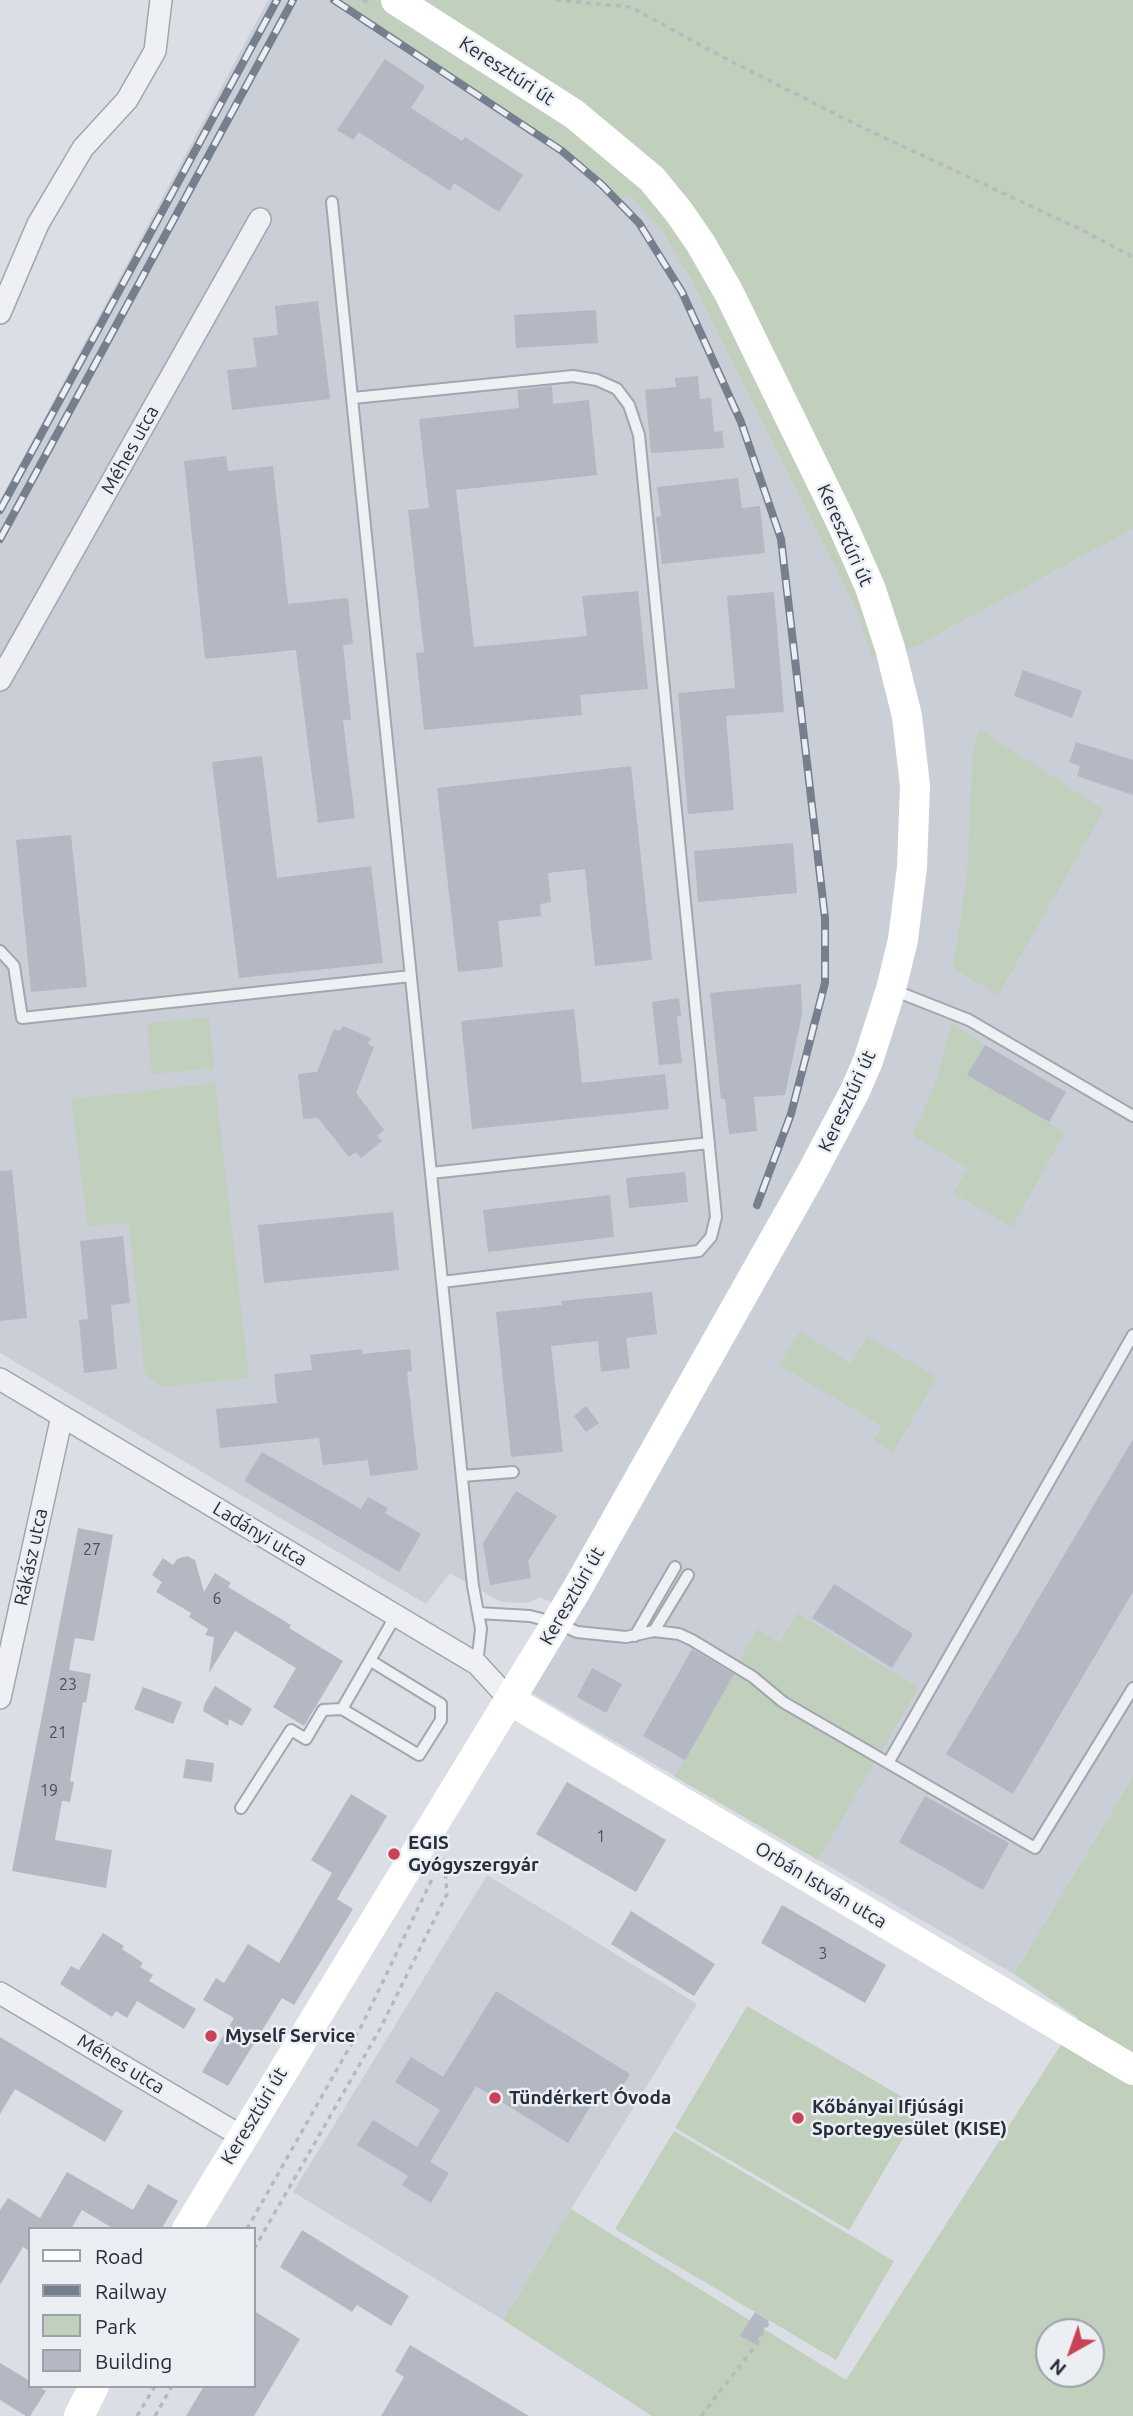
<!DOCTYPE html>
<meta charset="utf-8">
<style>
body{margin:0}
#map{position:relative;width:1133px;height:2416px;overflow:hidden;background:#dbdfe5;font-family:Ubuntu,sans-serif}
canvas{display:block}
.legend{position:absolute;left:28px;top:2227px;width:228px;height:161px;box-sizing:border-box;background:#ebeef3;border:2px solid #9ca1a9;margin:0;padding:9px 12px;list-style:none;font-size:21px;color:#262e3b}
.legend li{display:flex;align-items:center;gap:14px;height:35px}
.legend b{width:35px;border:2px solid #9ca1a9}
.north{position:absolute;left:1035px;top:2318px;width:70px;height:70px;box-sizing:border-box;background:#ebeef3;border:2px solid #9ca1a9;border-radius:50%;rotate:220deg;font-size:19px;font-weight:700;line-height:28px;text-align:center;color:#262e3b}
.north::after{content:'';display:block;margin:auto;width:24px;height:32px;background:#c84356;clip-path:polygon(50% 0,100% 100%,50% 72%,0 100%)}
</style>
<div id="map">
<canvas width="1133" height="2416"></canvas>
<ul class="legend">
<li><b style="height:9px;background:#fff"></b>Road</li>
<li><b style="height:9px;background:#767f8e"></b>Railway</li>
<li><b style="height:19px;background:#c1cfbd"></b>Park</li>
<li><b style="height:19px;background:#b3b8c2"></b>Building</li>
</ul>
<div class="north">N</div>
</div>
<script>
const ctx = document.querySelector('canvas').getContext('2d');
ctx.lineJoin = 'round';
function fill(path, color) { ctx.fillStyle = color; ctx.fill(path, 'evenodd'); }
const poly = rows => new Path2D(rows.map(r => 'M' + r).join(''));
function trace(path, color, width, dash) { ctx.strokeStyle = color; ctx.lineWidth = width; ctx.lineCap = dash ? 'butt' : 'round'; ctx.setLineDash(dash || []); ctx.stroke(path); }
function drawText(font, color, halo, rows, align = 'center') {
  ctx.font = font + ' Ubuntu,sans-serif'; ctx.lineWidth = 5; ctx.setLineDash([]); ctx.textBaseline = 'middle'; ctx.strokeStyle = halo; ctx.fillStyle = color; for (const [text, x, y, turn = 0] of rows) {
    ctx.save(); ctx.translate(x, y); ctx.rotate((+turn || 0) * Math.PI / 180); ctx.textAlign = isNaN(turn) ? turn : align; if (halo) ctx.strokeText(text, 0, 0); ctx.fillText(text, 0, 0); ctx.restore();
  }
}
fill(poly([
 [268,0,342,0,589,168,621,199,630,193,664,234,691,280,857,611,872,658,915,647,1133,529,1133,1776,1014,1974,532,1693,578,1614,540,1597,528,1603,501,1602,450,1573,426,1604,0,1353,0,501],
 [487,1875,697,2004,503,2320,293,2192]
]), '#caced7');
fill(poly([
 [342,0,1133,0,1133,529,915,647,872,659,857,611,691,280,664,234,630,194,622,199,589,168],
 [980,729,1104,810,998,995,953,968,967,875,973,748],
 [209,1017,214,1068,152,1074,147,1023],
 [952,1024,985,1045,968,1075,1065,1132,1012,1227,953,1193,968,1168,912,1135,935,1085],
 [215,1083,249,1378,162,1387,145,1375,129,1223,88,1226,71,1099],
 [800,1331,851,1364,867,1337,937,1377,893,1452,874,1440,882,1426,779,1365],
 [797,1613,918,1688,818,1860,675,1777,757,1629,779,1643],
 [1133,1776,1133,2416,652,2416,503,2320,571,2209,846,2380,1078,2018,1014,1974],
 [1049,2332,1091,2332,1091,2374,1049,2374],
 [747,2006,921,2108,849,2230,675,2128],
 [674,2131,894,2261,836,2360,615,2229]
]), '#c1cfbd');
fill(poly([
 [385,59,425,86,411,108,462,141,465,137,523,175,499,212,454,183,450,191,359,132,353,140,337,130],
 [318,301,330,399,232,410,227,370,257,367,253,338,278,335,275,306],
 [596,310,598,343,516,348,514,315],
 [698,376,700,399,711,398,714,432,722,431,724,448,651,453,645,390,676,387,675,378],
 [552,386,553,404,589,400,597,475,456,490,474,647,587,636,582,596,638,591,648,689,580,695,582,715,424,730,416,653,424,652,408,510,429,508,419,419,519,408,517,390],
 [226,456,228,471,273,466,288,604,348,598,353,644,343,645,351,720,343,720,355,818,318,823,296,650,205,659,184,461],
 [738,478,742,508,760,506,765,553,662,564,656,517,661,516,657,487],
 [774,592,784,712,726,716,734,810,688,814,678,693,735,688,727,596],
 [1023,670,1082,691,1072,718,1014,696],
 [1076,742,1133,760,1133,795,1077,776,1080,766,1069,762],
 [262,756,277,878,371,866,383,963,239,978,212,762],
 [631,766,652,960,595,966,585,869,548,873,551,902,540,904,541,916,498,921,503,967,458,972,437,788],
 [71,835,87,987,31,992,16,840],
 [793,843,797,893,698,902,694,851],
 [801,984,802,1014,785,1095,754,1097,757,1131,729,1134,725,1099,721,1099,710,993],
 [679,998,681,1016,677,1016,682,1063,659,1065,652,1002],
 [574,1009,582,1083,665,1074,669,1109,472,1129,461,1021],
 [343,1026,371,1038,368,1044,374,1047,356,1093,384,1130,377,1136,382,1141,361,1158,356,1152,349,1157,318,1118,303,1119,298,1074,317,1072,334,1029,340,1031],
 [985,1045,1066,1092,1049,1122,967,1075],
 [12,1170,27,1318,0,1321,0,1171],
 [685,1172,688,1202,629,1208,626,1178],
 [610,1195,614,1237,488,1252,483,1210],
 [393,1212,399,1270,264,1283,258,1225],
 [123,1236,130,1303,111,1305,117,1369,84,1373,79,1320,88,1319,80,1241],
 [652,1292,657,1334,626,1338,630,1368,601,1372,598,1341,551,1346,563,1452,511,1457,496,1312,562,1305,561,1301],
 [362,1349,362,1354,410,1349,412,1371,407,1372,418,1470,370,1476,368,1460,323,1465,319,1438,220,1448,216,1409,277,1403,274,1374,312,1370,310,1355],
 [586,1406,599,1423,586,1432,574,1416],
 [1133,1439,1133,1592,1013,1794,946,1754],
 [262,1452,361,1509,368,1497,388,1508,385,1513,421,1534,399,1572,244,1481],
 [516,1491,557,1516,528,1561,531,1578,490,1585,483,1543],
 [78,1528,113,1535,94,1641,75,1638,69,1670,91,1674,86,1703,83,1702,70,1781,74,1782,70,1802,62,1801,55,1840,112,1850,106,1888,12,1871],
 [187,1556,195,1560,204,1592,215,1573,231,1583,228,1587,291,1625,289,1628,343,1661,304,1726,273,1707,296,1668,235,1631,209,1673,214,1637,205,1635,208,1629,189,1617,191,1613,156,1592,162,1582,152,1575,163,1558,173,1565,177,1559],
 [834,1584,913,1634,892,1668,812,1618],
 [692,1649,734,1674,685,1760,643,1736],
 [592,1668,622,1684,606,1713,577,1697],
 [215,1686,252,1709,242,1726,229,1719,228,1726,203,1711,205,1703],
 [143,1687,182,1702,173,1724,134,1709],
 [186,1759,214,1763,212,1782,183,1778],
 [567,1782,666,1840,636,1892,536,1834],
 [351,1794,387,1816,337,1899,353,1909,294,2005,282,1998,228,2086,202,2072,234,2018,203,2000,216,1978,224,1983,248,1944,279,1963,332,1873,311,1860],
 [925,1796,1009,1843,983,1890,899,1842],
 [782,1905,886,1965,865,2003,761,1943],
 [631,1911,715,1964,694,1996,611,1944],
 [103,1933,124,1946,122,1949,143,1963,140,1967,153,1975,149,1981,196,2009,184,2029,137,2001,127,2018,116,2011,112,2017,60,1984,71,1966,79,1970],
 [496,1991,630,2074,615,2099,600,2091,568,2143,476,2086,430,2162,449,2173,431,2203,402,2185,408,2176,357,2145,373,2120,417,2147,440,2110,395,2082,411,2057,443,2077],
 [0,2037,123,2111,105,2142,15,2089,0,2114],
 [67,2172,133,2210,148,2184,178,2201,162,2228,164,2229,114,2229,82,2210,71,2229,30,2229,30,2251,23,2247,0,2285,0,2210,8,2198,40,2218],
 [302,2230,409,2296,391,2326,357,2305,352,2312,280,2267],
 [254,2311,300,2339,254,2416,186,2416,204,2386,254,2386],
 [755,2312,769,2321,755,2344,740,2336],
 [410,2345,529,2416,381,2416,404,2377,395,2371],
 [0,2363,30,2381,30,2386,38,2386,46,2391,30,2416,26,2416,0,2400]
]), '#b3b8c2');
const lane = poly([
 [332,202,473,1586,481,1629,477,1664],
 [353,398,573,376,597,380,617,389,629,405,639,435,716,1217,711,1237,699,1251,442,1282],
 [0,951,14,966,22,1018,411,976],
 [893,990,969,1020,1133,1116],
 [431,1173,709,1143],
 [462,1476,513,1472],
 [478,1613,530,1616,557,1623,577,1632,626,1637,654,1631,679,1634,692,1640,753,1677,783,1702,1035,1848,1133,1688],
 [654,1631,688,1575],
 [635,1636,675,1567],
 [371,1661,441,1704,441,1720,419,1755,342,1709,396,1615],
 [888,1763,1133,1335],
 [241,1808,291,1730,306,1739,323,1710,342,1709]
]);
const street = poly([
 [0,313,38,224,83,148,127,100,155,51,161,0],
 [0,680,260,219],
 [0,1379,477,1664,510,1700],
 [0,1698,62,1416],
 [0,1993,241,2136]
]);
trace(lane, '#a1a6af', 14);
trace(street, '#a1a6af', 24);
trace(poly([
 [363,0,372,5],
 [556,0,631,7,715,53,857,125,1082,230,1133,257],
 [247,2229,362,2025,433,1877],
 [254,2249,380,2029,447,1894,444,1858],
 [137,2416,155,2386],
 [155,2416,172,2386],
 [701,2416,756,2345,769,2321]
]), '#b6bac0', 3.5, [5, 5]);
trace(lane, '#eef0f4', 10);
trace(street, '#eef0f4', 21);
trace(poly([
 [510,1700,1133,2070],
 [187,2229,577,1589,810,1176,855,1091,868,1061,891,989,903,940,912,867,915,786,907,716,890,648,870,587,842,524,729,293,701,244,679,212,652,179,574,114,396,0],
 [79,2416,94,2386]
]), '#fff', 30);
const rail = poly([
 [334,0,562,151,602,185,639,223,682,292,741,422,781,539,825,918,825,983,791,1114,757,1205],
 [0,510,277,0],
 [0,539,293,0]
]);
trace(rail, '#767f8e', 8);
trace(rail, '#ebeef3', 5, [16]);
for (const [x, y, r, color] of [
 [394,1854,7,"#c84356"],
 [211,2036,7,"#c84356"],
 [495,2098,7,"#c84356"],
 [798,2118,7,"#c84356"]
]) { const dot = new Path2D(); dot.arc(x, y, r, 0, 2 * Math.PI); ctx.fillStyle = color; ctx.fill(dot); trace(dot, '#ebeef3', 2.5); }
drawText('16px', '#49505d', null, [
 ["27",92,1550],
 ["6",217,1599],
 ["23",68,1685],
 ["21",58,1733],
 ["19",49,1791],
 ["1",601,1837],
 ["3",823,1954]
]);
drawText('19px', '#262e3b', '#ebeef3', [
 ["Keresztúri út",507,71,33],
 ["Méhes utca",130,450,-61],
 ["Keresztúri út",845,535,66],
 ["Keresztúri út",847,1101,-65],
 ["Ladányi utca",260,1534,31],
 ["Rákász utca",31,1557,-78],
 ["Keresztúri út",572,1596,-60],
 ["Orbán István utca",821,1885,31],
 ["Méhes utca",121,2064,31],
 ["Keresztúri út",254,2116,-59]
]);
drawText('bold 19px', '#262e3b', '#ebeef3', [
 ["EGIS",408,1843],
 ["Gyógyszergyár",408,1865],
 ["Myself Service",225,2036],
 ["Tündérkert Óvoda",509,2098],
 ["Kőbányai Ifjúsági",812,2107],
 ["Sportegyesület (KISE)",812,2129]
], 'left');
</script>
